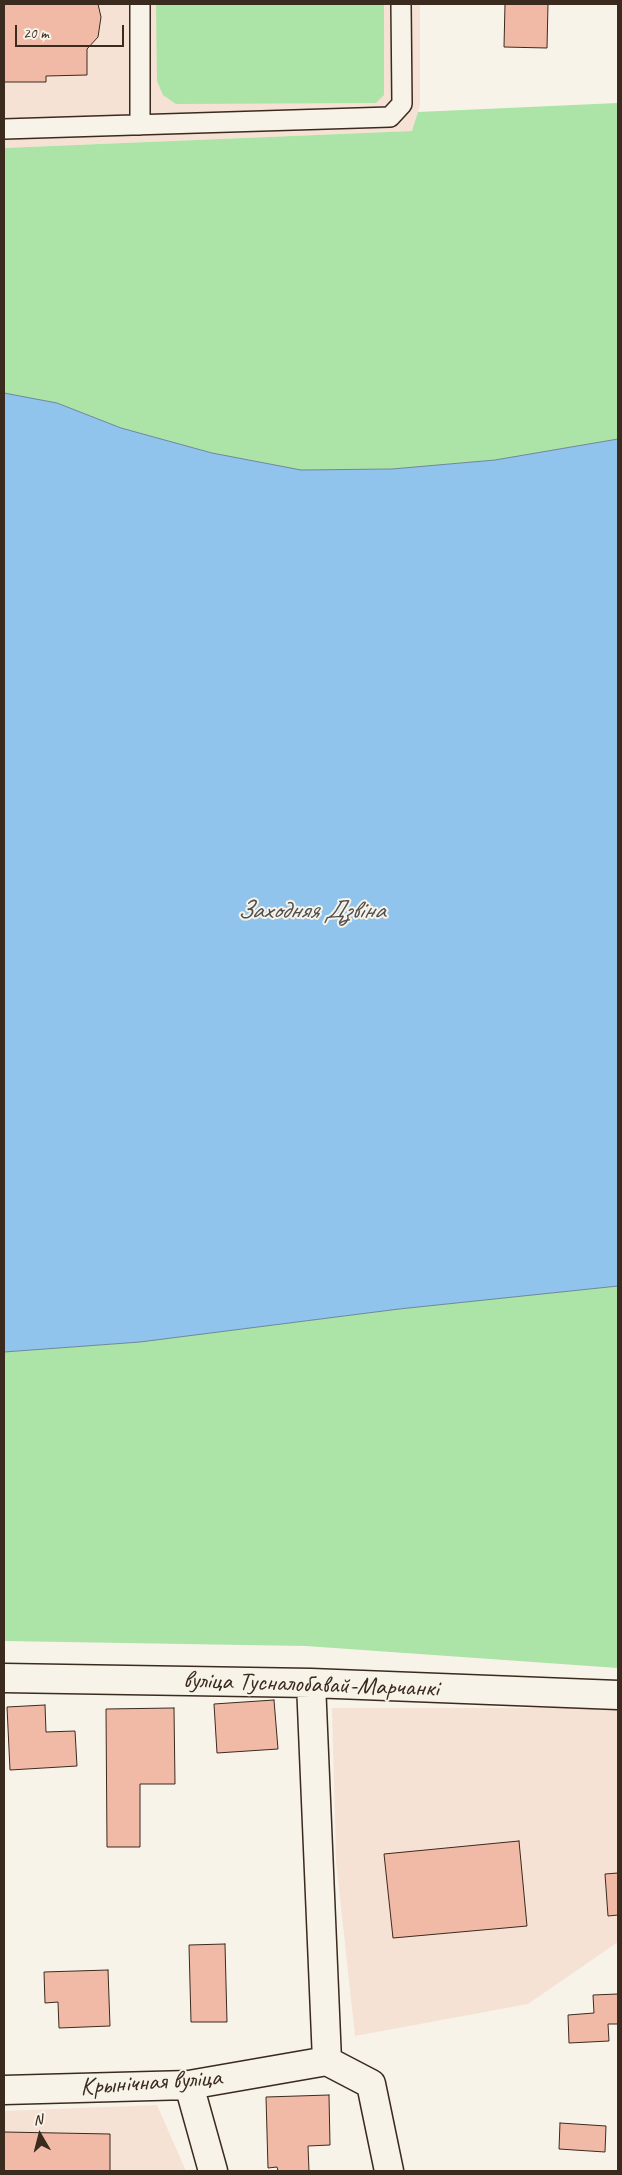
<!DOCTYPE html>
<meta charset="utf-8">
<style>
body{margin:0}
#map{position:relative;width:622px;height:2175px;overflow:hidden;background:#f7f3e8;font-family:Caveat,sans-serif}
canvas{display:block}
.frame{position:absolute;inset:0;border:5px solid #3b2a1e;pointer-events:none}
.north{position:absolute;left:15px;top:2110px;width:50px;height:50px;-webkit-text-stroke:4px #f7f3e8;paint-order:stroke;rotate:352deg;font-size:14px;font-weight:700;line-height:20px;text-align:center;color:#3b2a1e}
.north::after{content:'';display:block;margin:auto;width:18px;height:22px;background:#3b2a1e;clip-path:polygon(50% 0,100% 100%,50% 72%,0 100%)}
.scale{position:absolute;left:15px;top:25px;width:109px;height:22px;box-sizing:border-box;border:2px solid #3b2a1e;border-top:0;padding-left:6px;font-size:15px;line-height:18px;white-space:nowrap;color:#3b2a1e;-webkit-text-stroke:4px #f7f3e8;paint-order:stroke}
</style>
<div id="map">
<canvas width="622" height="2175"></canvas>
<div class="frame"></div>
<div class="north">N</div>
<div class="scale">20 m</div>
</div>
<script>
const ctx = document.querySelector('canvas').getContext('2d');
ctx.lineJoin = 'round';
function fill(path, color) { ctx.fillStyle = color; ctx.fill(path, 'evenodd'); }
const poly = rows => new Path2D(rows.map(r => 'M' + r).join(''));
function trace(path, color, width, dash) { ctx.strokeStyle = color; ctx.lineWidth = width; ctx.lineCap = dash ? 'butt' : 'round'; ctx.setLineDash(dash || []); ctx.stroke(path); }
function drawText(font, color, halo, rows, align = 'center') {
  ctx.font = font + ' Caveat,sans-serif'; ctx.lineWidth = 4; ctx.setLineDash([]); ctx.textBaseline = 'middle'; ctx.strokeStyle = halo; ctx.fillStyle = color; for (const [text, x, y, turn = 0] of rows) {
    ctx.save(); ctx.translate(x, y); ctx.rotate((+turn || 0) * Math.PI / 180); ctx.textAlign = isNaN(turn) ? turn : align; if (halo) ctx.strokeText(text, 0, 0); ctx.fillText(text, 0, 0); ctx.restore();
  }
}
fill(poly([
 [4,4,420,4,420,105,413,131,4,148],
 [332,1708,618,1708,618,1942,528,2004,355,2036,336,1861],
 [157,2105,186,2171,4,2171,4,2111]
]), '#f5e2d4');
fill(poly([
 [156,4,384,4,384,95,376,103,176,104,163,95,157,81],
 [618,103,618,439,495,460,392,469,301,470,212,453,121,428,57,403,4,393,4,148,412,131,418,112],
 [618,1286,618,1668,306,1646,4,1641,4,1352,140,1342,399,1309]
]), '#ace3a7');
const water = poly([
 [4,393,57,403,121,428,212,453,301,470,392,469,495,460,618,439,618,1286,399,1309,140,1342,4,1352,4,393]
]);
fill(water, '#90c4ed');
trace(water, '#6e869a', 1);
const building = poly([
 [4,4,98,4,101,17,98,37,87,49,87,75,46,76,46,82,4,82,4,4],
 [505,4,548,4,547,48,504,47,505,4],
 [274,1700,278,1749,217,1753,214,1704,274,1700],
 [45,1705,46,1732,75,1731,77,1766,10,1770,7,1707,45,1705],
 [174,1708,175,1784,140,1784,140,1847,107,1847,106,1709,174,1708],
 [519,1841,527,1926,393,1938,384,1854,519,1841],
 [618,1873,618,1915,608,1916,605,1874,618,1873],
 [225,1944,227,2022,191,2022,189,1945,225,1944],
 [108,1970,110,2026,59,2028,58,2002,45,2003,44,1972,108,1970],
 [618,1994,618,2024,608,2024,609,2041,569,2043,568,2015,594,2013,593,1995,618,1994],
 [329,2095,330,2145,308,2146,309,2171,278,2171,277,2167,268,2168,266,2097,329,2095],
 [560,2123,606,2126,605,2152,559,2149,560,2123],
 [4,2132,110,2134,110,2171,4,2171,4,2132]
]);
fill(building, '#f1baa6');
trace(building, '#3b2a1e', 1);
const lane = poly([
 [140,125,140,4],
 [4,129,390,117,402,104,401,4]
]);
const street = poly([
 [4,1678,311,1683,618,1695],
 [311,1683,327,2061],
 [327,2061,371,2084,389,2171],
 [189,2085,213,2171],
 [4,2090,189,2085,327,2061]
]);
trace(lane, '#3b2a1e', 22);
trace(street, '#3b2a1e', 31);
trace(lane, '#f7f3e8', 19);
trace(street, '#f7f3e8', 28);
drawText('25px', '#3b2a1e', '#f7f3e8', [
 ["вуліца Тусналобавай-Марчанкі",311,1685,2],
 ["Крынічная вуліца",151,2083,-4]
]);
drawText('italic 26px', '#505052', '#f7f3e8', [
 ["Заходняя Дзвіна",311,911]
]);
</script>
